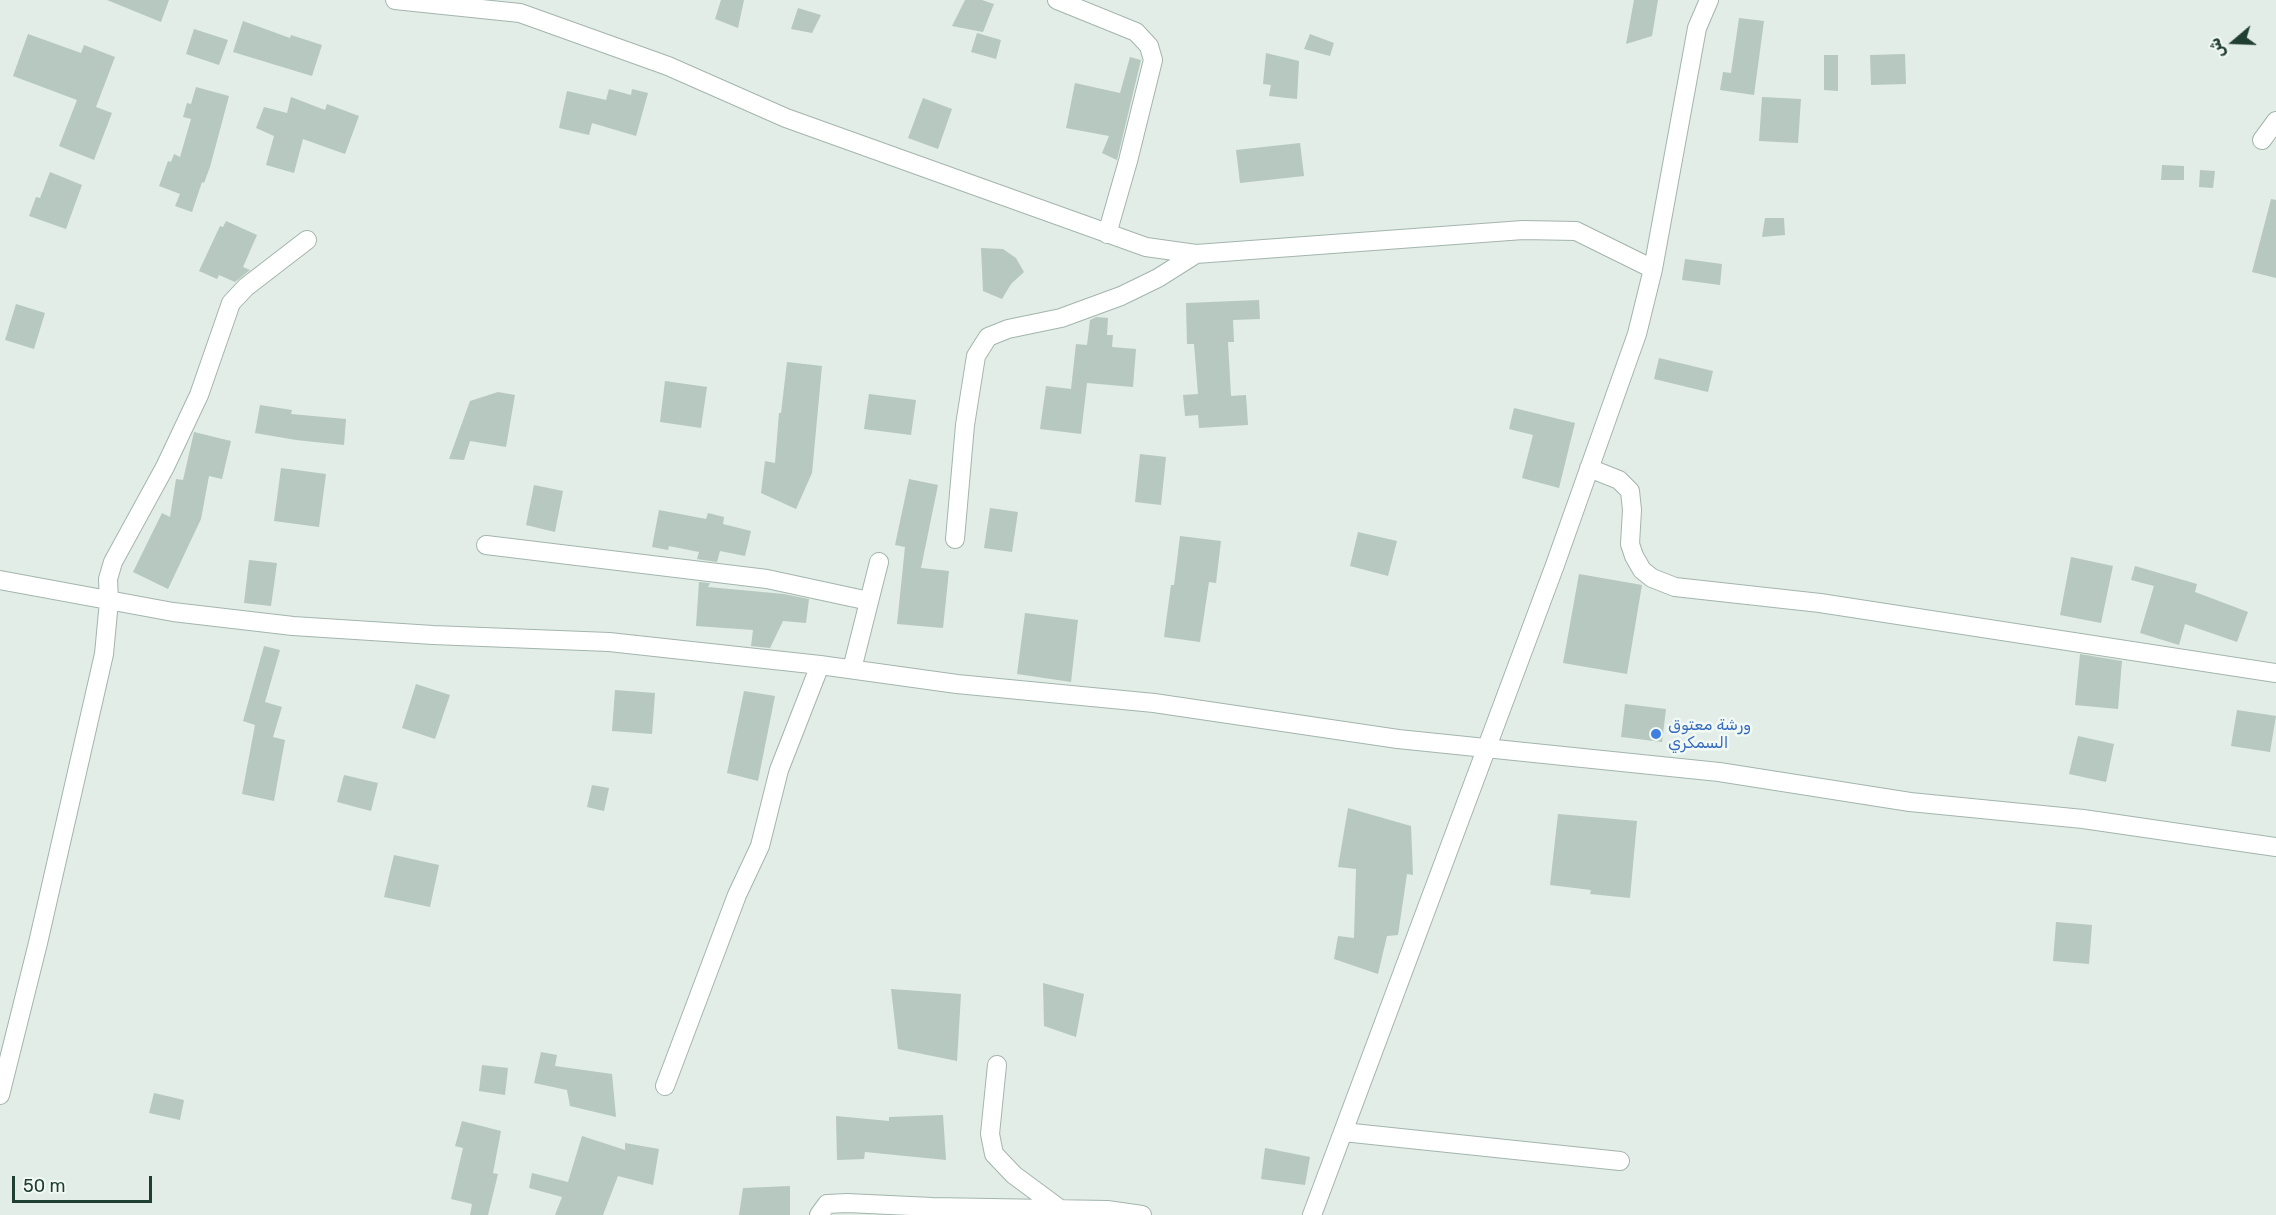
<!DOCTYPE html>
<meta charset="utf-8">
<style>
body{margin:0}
#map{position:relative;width:2276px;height:1215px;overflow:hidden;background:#e1ede6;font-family:Rubik,"Noto Sans Arabic",sans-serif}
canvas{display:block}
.north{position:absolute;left:2204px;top:12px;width:60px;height:60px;-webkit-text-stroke:4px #f2f9f5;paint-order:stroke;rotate:251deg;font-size:16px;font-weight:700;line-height:24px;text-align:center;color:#203f33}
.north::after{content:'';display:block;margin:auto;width:21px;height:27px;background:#203f33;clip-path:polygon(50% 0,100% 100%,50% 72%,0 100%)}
.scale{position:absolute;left:12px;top:1176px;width:140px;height:27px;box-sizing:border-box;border:3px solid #203f33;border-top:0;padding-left:8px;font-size:18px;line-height:21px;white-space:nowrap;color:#203f33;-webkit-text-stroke:4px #f2f9f5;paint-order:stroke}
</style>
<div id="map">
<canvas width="2276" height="1215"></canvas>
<div class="north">ش</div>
<div class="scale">50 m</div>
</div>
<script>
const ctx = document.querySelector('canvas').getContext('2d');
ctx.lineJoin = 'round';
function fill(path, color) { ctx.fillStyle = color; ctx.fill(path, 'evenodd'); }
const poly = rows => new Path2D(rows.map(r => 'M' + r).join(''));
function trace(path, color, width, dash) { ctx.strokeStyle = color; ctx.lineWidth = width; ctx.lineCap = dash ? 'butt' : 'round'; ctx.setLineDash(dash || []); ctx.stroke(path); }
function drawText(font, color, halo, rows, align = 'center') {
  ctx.font = font + ' Rubik,"Noto Sans Arabic",sans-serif'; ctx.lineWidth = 5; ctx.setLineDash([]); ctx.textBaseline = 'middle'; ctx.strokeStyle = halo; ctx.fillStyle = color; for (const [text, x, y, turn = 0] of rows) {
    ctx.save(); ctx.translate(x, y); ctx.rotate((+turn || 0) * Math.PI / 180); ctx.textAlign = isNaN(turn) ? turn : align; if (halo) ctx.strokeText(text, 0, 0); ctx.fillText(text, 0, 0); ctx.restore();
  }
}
fill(poly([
 [107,0,169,0,161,22],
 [721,0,744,0,738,28,715,19],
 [965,0,982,0,994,4,983,32,952,26],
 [1634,0,1658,0,1652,36,1626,44],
 [798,8,821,15,812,33,791,29],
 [1739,18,1764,21,1754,95,1720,90,1723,72,1731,73],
 [243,21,290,38,291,35,322,45,312,76,233,52],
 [194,29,228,40,219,65,186,54],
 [977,33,1001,40,996,59,971,52],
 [28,34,81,53,84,45,115,57,96,107,112,113,94,160,59,146,77,100,13,76],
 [1310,34,1334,43,1330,56,1304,49],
 [1266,53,1299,61,1297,99,1269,96,1271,85,1263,84],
 [1905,54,1906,84,1871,85,1870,55],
 [1824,55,1838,55,1838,91,1824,90],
 [1130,57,1141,60,1117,160,1102,153,1109,136,1066,128,1075,83,1120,93],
 [196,87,229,96,210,167,204,183,202,182,192,212,175,206,180,194,159,186,168,161,171,162,174,154,180,157,191,119,183,117,187,103,191,104],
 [609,89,631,95,632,89,648,93,636,136,592,123,589,135,559,128,567,91,606,100],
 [291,97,325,110,327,104,359,116,345,154,303,139,294,173,266,165,274,136,256,128,264,107,287,113],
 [1762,97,1801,99,1798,143,1759,141],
 [923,98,952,109,938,149,908,138],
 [1300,143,1304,176,1240,183,1236,150],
 [2162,165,2184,166,2184,180,2161,180],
 [2200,170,2215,171,2213,188,2199,187],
 [50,172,82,185,66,229,29,216,36,197,40,198],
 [2271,199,2276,200,2276,278,2252,272],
 [1765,218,1784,218,1785,235,1762,237],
 [226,221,257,235,243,267,250,270,235,282,219,275,217,279,199,271,220,226,223,227],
 [981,248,1003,249,1016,258,1024,272,1011,284,1002,299,983,291],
 [1685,259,1722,264,1720,285,1682,280],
 [1259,300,1260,319,1233,320,1234,342,1228,342,1231,396,1246,395,1248,425,1199,428,1198,415,1185,416,1183,395,1198,394,1194,344,1187,344,1186,303],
 [16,304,45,313,34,349,5,340],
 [1096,317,1108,318,1107,335,1113,335,1112,347,1136,349,1133,387,1087,383,1081,434,1040,429,1046,386,1071,389,1076,344,1087,345,1090,320],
 [1659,358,1713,371,1708,392,1654,379],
 [787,362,822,366,812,473,796,509,761,493,765,461,775,463,779,413,781,413],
 [665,381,707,387,701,428,660,422],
 [498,392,515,395,506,447,470,441,464,460,449,459,470,401],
 [869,394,916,400,911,435,864,429],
 [260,405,292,410,291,414,346,419,344,445,296,440,255,433],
 [1514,408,1575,423,1559,488,1522,478,1533,435,1509,429],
 [194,432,231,441,222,479,209,476,201,519,168,589,133,572,162,513,170,517,176,479,183,480],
 [1140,454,1166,457,1161,505,1135,502],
 [281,468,326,474,319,527,274,521],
 [909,479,938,485,921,568,949,571,943,628,897,624,905,547,895,545],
 [534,485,563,491,555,532,526,525],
 [990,508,1018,512,1012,552,984,548],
 [659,510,706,519,708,513,724,517,723,524,751,531,745,556,720,551,717,562,697,559,699,552,669,546,668,550,652,547],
 [1358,532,1397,541,1388,576,1350,566],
 [1180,536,1221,541,1216,583,1209,582,1200,642,1164,637,1171,585,1174,585],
 [2071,557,2113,566,2101,623,2060,615],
 [249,560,277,563,271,606,244,603],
 [2135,566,2197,584,2195,592,2248,612,2237,642,2185,624,2179,645,2140,633,2154,586,2131,580],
 [1579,574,1642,585,1627,674,1563,663],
 [699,582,710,583,708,587,784,594,809,599,806,623,783,621,770,648,751,646,753,630,696,626],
 [1025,613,1078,620,1071,682,1017,674],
 [264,646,280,650,265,702,282,707,273,737,285,740,274,801,242,794,255,725,243,721],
 [2080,654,2122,661,2118,709,2075,705],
 [416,684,450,695,435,739,402,728],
 [615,690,655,693,652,734,612,731],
 [744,691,775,696,758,781,727,773],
 [1625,704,1666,709,1662,742,1621,737],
 [2237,710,2276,716,2270,752,2231,746],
 [2078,736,2114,744,2106,782,2069,774],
 [344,775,378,783,371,811,337,802],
 [592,785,609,788,604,811,587,807],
 [1348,808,1411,826,1413,875,1407,874,1398,935,1387,936,1378,974,1334,959,1338,936,1354,938,1356,869,1338,867],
 [1558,814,1637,821,1630,898,1590,894,1591,890,1550,885],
 [394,855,439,865,430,907,384,897],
 [2056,922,2092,925,2089,964,2053,961],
 [1043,983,1084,994,1076,1037,1044,1026],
 [891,989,961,994,957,1061,898,1049],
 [541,1052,557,1055,555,1066,612,1074,616,1117,570,1106,567,1090,534,1083],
 [482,1065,508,1068,505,1095,479,1091],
 [154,1093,184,1100,180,1120,149,1113],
 [943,1115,946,1160,865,1152,864,1159,837,1160,836,1116,889,1121,889,1117],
 [462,1121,501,1131,493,1173,498,1174,488,1215,470,1215,472,1204,451,1199,463,1148,455,1146],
 [582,1136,625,1150,625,1143,659,1149,653,1185,618,1176,603,1215,555,1215,562,1197,529,1188,532,1173,568,1182],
 [1265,1148,1310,1157,1305,1185,1261,1179],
 [790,1186,790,1215,739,1215,743,1188]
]), '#b6c8bf');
const minor = poly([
 [395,0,520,13,668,66,786,118,1146,247,1196,254,1523,230,1576,231,1653,269],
 [1057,0,1136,32,1149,46,1153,60,1128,161,1107,234],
 [2262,140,2276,121],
 [1589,468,1619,480,1630,491,1632,510,1630,544,1634,556,1642,570,1652,578,1675,587,1820,603,2276,673],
 [955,539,965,425,976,356,988,337,1008,329,1061,318,1121,296,1158,278,1196,254],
 [486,545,767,579,869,601],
 [0,580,173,612,293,626,433,635,609,642,820,665,957,684,1154,703,1398,739,1719,772,1910,802,2083,819,2276,847],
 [852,669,879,562],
 [997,1065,990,1134,994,1154,1014,1175,1060,1209],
 [665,1086,737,895,760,846,779,770,820,665],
 [0,1095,38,943,104,654,109,601,108,579,113,562,165,467,199,395,231,303,246,287,307,240],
 [1343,1132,1620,1161],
 [819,1215,827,1204,847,1203,932,1207,1107,1210,1142,1215],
 [1312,1215,1555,565,1637,334,1653,269,1697,28,1709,0]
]);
trace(minor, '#a3b5ad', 20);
trace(minor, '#fff', 18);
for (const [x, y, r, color] of [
 [1656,734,6,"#3f7fe0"]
]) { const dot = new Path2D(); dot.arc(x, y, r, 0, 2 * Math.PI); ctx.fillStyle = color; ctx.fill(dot); trace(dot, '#f2f9f5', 2); }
drawText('16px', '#366cbe', '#f2f9f5', [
 ["ورشة معتوق",1668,725],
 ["السمكري",1668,743]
], 'left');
</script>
